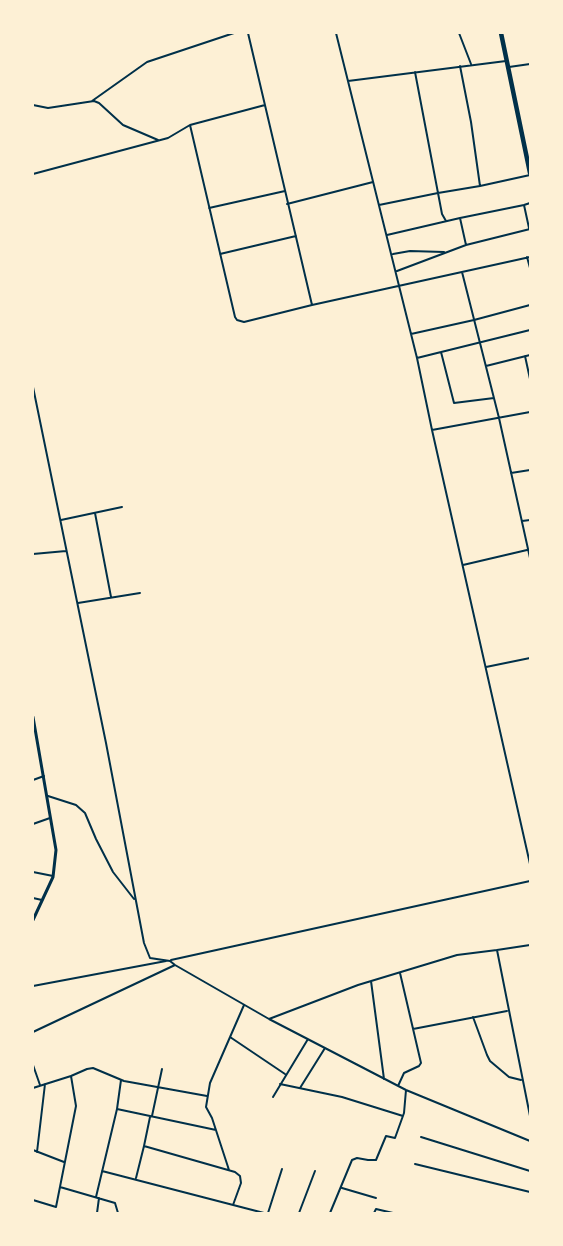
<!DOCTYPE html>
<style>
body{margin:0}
#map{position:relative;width:563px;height:1246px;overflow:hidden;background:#fdf0d5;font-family:"Fira Sans",sans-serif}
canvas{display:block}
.frame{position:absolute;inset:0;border:34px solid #fdf0d5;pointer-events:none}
</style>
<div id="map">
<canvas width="563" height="1246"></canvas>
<div class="frame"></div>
</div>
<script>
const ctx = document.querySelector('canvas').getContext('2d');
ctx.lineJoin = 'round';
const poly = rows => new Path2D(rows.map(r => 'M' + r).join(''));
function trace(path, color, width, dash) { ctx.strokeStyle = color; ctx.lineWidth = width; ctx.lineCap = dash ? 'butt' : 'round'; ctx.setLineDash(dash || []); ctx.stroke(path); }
trace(poly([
 [248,33,312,305,530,257],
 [336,33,417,358,432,430,530,864],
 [459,33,471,64],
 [460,66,471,122,480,186],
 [509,67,530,64],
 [415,72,438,193,480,186,530,175],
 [348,81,506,61],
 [92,101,147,62,234,33],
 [33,105,48,108,94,101,99,103,123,125,158,140],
 [190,125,235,317,237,320,244,322,312,305],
 [33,174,168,138,190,125,265,105],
 [287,204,373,182],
 [379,205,438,193,442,214,446,221],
 [209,208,285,191],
 [529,228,524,205,530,203],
 [387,235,460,218],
 [466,245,460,218,524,205],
 [220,254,296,236],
 [393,254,410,251,444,252],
 [527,257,530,268],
 [397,271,466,245,530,229],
 [462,272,499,418,530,558],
 [411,334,474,320,530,305],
 [441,352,454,403,494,398],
 [525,356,530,379],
 [417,358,530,330],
 [486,366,530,355],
 [33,387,106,743,144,943,150,958,170,961,175,965,269,1019,406,1090,530,1141],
 [432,430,530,412],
 [511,473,530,470],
 [95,513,111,597],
 [61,520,122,507],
 [522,521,530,520],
 [33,554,66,551],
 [463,565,527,550],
 [78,603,140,593],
 [486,667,530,658],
 [33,780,44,776],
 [48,796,76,805,85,813,96,839,113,872,134,899],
 [33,824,50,818],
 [33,872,53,876],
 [33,898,42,900],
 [530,945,497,950,530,1116],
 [171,960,530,881],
 [371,981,384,1079],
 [33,986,166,961],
 [473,1017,487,1055,490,1061,509,1077,521,1080],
 [269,1019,358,985,457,955,497,950],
 [413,1029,507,1011],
 [33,1032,175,965],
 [230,1037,285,1074],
 [33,1065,40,1085],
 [71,1076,87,1069,93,1068,124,1081,207,1096],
 [280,1084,342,1097,403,1116],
 [398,1086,404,1073,419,1066,421,1063,400,973],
 [33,1088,71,1076,76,1106,56,1207,33,1200],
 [300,1088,325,1048],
 [273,1097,308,1039],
 [117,1109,121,1080],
 [152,1116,162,1069],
 [150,1117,144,1146,235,1172,240,1176,241,1183,233,1205],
 [421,1137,530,1171],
 [33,1150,64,1162],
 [37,1152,45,1084],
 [415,1164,530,1192],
 [229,1170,212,1118,206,1107,210,1083,244,1005],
 [102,1171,264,1213],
 [136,1178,144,1146],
 [60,1187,115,1203,118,1213],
 [342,1188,376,1198],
 [96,1197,117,1109,216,1130],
 [97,1213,99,1198],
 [268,1213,282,1169],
 [299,1213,315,1171],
 [330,1213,352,1160,357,1158,368,1160,376,1160,386,1136,395,1138,404,1113,406,1090],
 [374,1213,376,1209,393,1213]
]), '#003049', 2);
trace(poly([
 [33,717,56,850,53,877,33,920]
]), '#003049', 3);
trace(poly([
 [501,33,530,173]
]), '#003049', 4.5);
</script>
